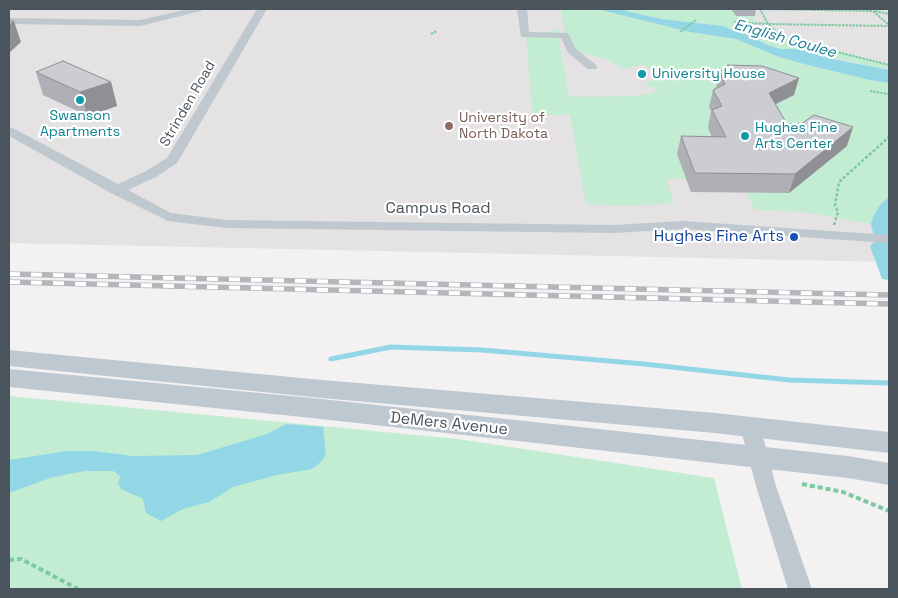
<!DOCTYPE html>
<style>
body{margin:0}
#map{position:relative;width:898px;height:598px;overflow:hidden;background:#f3f1f1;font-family:"Space Grotesk",sans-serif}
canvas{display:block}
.frame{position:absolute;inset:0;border:10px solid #4a545d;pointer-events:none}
</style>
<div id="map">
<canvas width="898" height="598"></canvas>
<div class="frame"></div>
</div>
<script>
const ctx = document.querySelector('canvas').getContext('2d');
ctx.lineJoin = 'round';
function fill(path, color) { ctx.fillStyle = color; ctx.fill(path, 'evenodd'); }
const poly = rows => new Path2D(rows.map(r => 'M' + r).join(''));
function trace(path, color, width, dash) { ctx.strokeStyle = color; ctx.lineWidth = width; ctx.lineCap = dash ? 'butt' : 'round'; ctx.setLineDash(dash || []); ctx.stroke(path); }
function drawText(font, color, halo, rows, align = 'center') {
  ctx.font = font + ' "Space Grotesk",sans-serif'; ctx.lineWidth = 4.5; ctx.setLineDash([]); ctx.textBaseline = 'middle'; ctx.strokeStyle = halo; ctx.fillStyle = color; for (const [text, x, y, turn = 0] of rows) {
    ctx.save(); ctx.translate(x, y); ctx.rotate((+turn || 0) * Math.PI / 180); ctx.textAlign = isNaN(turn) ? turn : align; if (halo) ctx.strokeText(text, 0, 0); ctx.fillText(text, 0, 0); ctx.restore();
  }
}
fill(poly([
 [9,9,889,9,889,262,9,243]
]), '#e4e2e2');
fill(poly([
 [561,9,597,9,690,32,736,39,779,57,870,80,889,83,889,197,879,206,871,224,804,212,755,210,746,193,789,193,796,142,764,110,793,96,718,123,713,139,678,154,686,179,666,179,674,203,629,206,586,204,570,115,533,115,526,37,557,29,569,97,639,96,658,91,644,83,661,79,655,74,663,72,656,68,650,69,643,65,623,69,605,59,576,51,565,35],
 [615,9,731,9,755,16,752,29,889,64,889,71,842,60,832,59,798,49,780,49,758,41,751,36,707,24,662,19],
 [9,396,458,439,714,478,742,589,9,589]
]), '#c3edd2');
fill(poly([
 [597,9,615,9,662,19,722,26,751,36,765,44,780,49,798,49,832,59,889,70,889,83,870,80,804,64,779,57,736,39,690,32],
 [889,197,889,280,882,279,870,246,875,241,871,224,873,217,879,206],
 [286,424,323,427,326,454,322,461,312,469,277,475,233,487,209,502,183,509,161,521,146,513,143,499,121,489,118,483,120,476,113,471,86,471,68,474,50,478,9,493,9,460,67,451,93,451,133,456,197,455,267,434]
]), '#93d7e7');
trace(poly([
 [616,9,628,13]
]), '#93d7e7', 3);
trace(poly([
 [331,359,391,347,482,350,644,364,789,380,889,383]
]), '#93d7e7', 5);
trace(poly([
 [760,9,768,24,889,26],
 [761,9,873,11,889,25],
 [875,11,889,14],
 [734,22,768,24,785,39,889,65],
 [680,32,696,20],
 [431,34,437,31],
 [870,91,888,94]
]), '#7dc9a2', 2, [2.5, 1]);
trace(poly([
 [834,225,838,212,835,205,839,182,889,137]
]), '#7dc9a2', 2.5, [3, 2]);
trace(poly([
 [802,484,843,492,889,511],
 [9,560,21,559,78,589]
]), '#7dc9a2', 4, [5, 3]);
fill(poly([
 [188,9,203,9,201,11,140,26,9,24,9,18,140,20,188,9],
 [257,9,267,9,177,163,156,177,128,190,171,213,226,220,614,225,683,221,889,235,889,243,683,229,614,233,226,228,168,221,111,193,9,136,9,127,13,128,118,184,146,171,167,158,257,9],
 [517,9,527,9,529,32,568,33,576,49,596,65,597,67,596,69,588,69,568,53,561,38,521,37,517,9],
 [750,419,757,421,760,426,776,486,812,589,788,589,756,486,740,426,743,421,750,419]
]), '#c0c8cf');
fill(poly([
 [9,350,322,380,715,413,889,432,889,453,715,433,322,398,9,366,9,350],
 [9,369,312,398,848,456,889,463,889,485,848,478,312,418,9,387,9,369]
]), '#bec8d1');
const rail = poly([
 [9,274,889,295],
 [9,282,889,304]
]);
trace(rail, '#b3b6bb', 5.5);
trace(rail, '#fff', 4, [11]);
fill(poly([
 [731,9,756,9,755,16,736,16],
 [36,72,111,82,117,106,88,116,43,95],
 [720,72,794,95,775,104,787,124,847,146,789,193,691,192,677,154,681,136,712,137,708,128,711,111,709,107,713,90,716,88]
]), '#afb0b5');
fill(poly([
 [14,21,21,42,9,53,9,25],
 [799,78,794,95,764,110,769,93],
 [111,82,117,106,88,116,80,92],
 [853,127,847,146,789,193,795,174]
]), '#8e9094');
const building = poly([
 [9,21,14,21,9,25,9,21],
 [63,61,111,82,80,92,36,72,63,61],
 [728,65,762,66,799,78,769,93,787,124,801,124,814,115,853,127,795,174,695,173,681,136,726,137,712,110,722,106,713,90,725,84,720,72,728,65]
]);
fill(building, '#cbcdd3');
trace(building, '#8e9094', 1);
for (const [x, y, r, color] of [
 [642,74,5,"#0f9aa8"],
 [80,100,5,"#0f9aa8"],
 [449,126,5,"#8d6e63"],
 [745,136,5,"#0f9aa8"],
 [794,237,5,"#1a4fb4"]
]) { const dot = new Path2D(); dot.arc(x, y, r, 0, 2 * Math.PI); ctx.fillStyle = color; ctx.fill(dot); trace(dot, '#fff', 2); }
drawText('14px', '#0d838f', '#fff', [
 ["University House",652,74],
 ["Swanson",80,116,"center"],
 ["Apartments",80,132,"center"],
 ["Hughes Fine",755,128],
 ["Arts Center",755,144]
], 'left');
drawText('14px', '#4a545d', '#fff', [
 ["Strinden Road",188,104,-60]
]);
drawText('14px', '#785e54', '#fff', [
 ["University of",459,118],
 ["North Dakota",459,134]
], 'left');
drawText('italic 15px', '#157e96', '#fff', [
 ["English Coulee",785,39,16]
]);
drawText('16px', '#4a545d', '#fff', [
 ["Campus Road",438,209],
 ["DeMers Avenue",449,424,6]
]);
drawText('16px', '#164399', '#fff', [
 ["Hughes Fine Arts",784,237]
], 'right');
</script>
